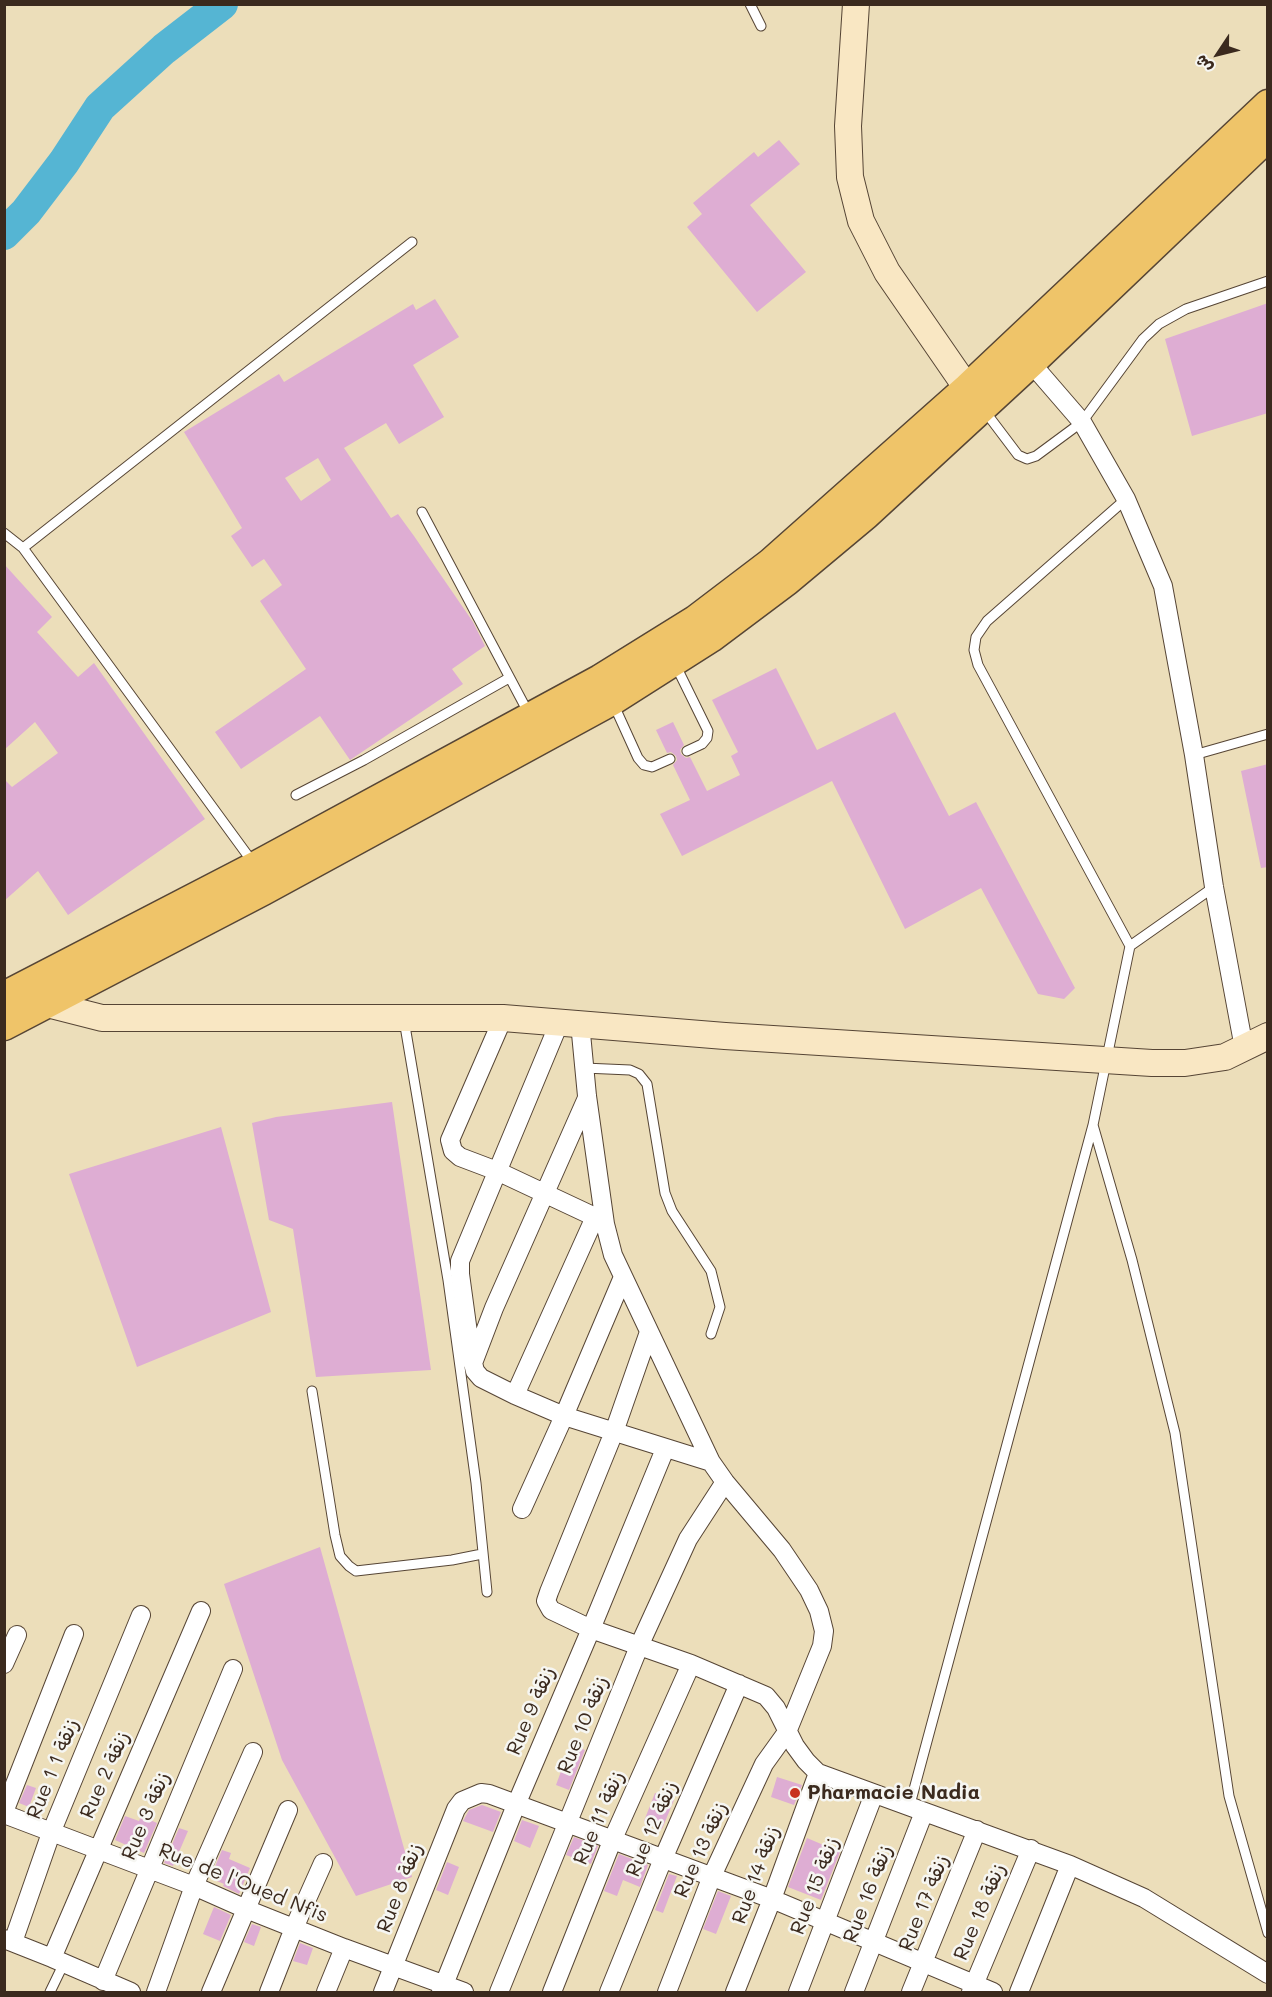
<!DOCTYPE html>
<meta charset="utf-8">
<style>
body{margin:0}
#map{position:relative;width:1272px;height:1997px;overflow:hidden;background:#ecdeba;font-family:Mali,"Playpen Sans Arabic",sans-serif}
canvas{display:block}
.frame{position:absolute;inset:0;border:6px solid #3b2a1e;pointer-events:none}
.north{position:absolute;left:1188px;top:24px;width:60px;height:60px;-webkit-text-stroke:4px #f6f6f2;paint-order:stroke;rotate:235deg;font-size:16px;font-weight:700;line-height:24px;text-align:center;color:#3b2a1e}
.north::after{content:'';display:block;margin:auto;width:21px;height:27px;background:#3b2a1e;clip-path:polygon(50% 0,100% 100%,50% 72%,0 100%)}
</style>
<div id="map">
<canvas width="1272" height="1997"></canvas>
<div class="frame"></div>
<div class="north">ش</div>
</div>
<script>
const ctx = document.querySelector('canvas').getContext('2d');
ctx.lineJoin = 'round';
const poly = rows => new Path2D(rows.map(r => 'M' + r).join(''));
function trace(path, color, width, dash) { ctx.strokeStyle = color; ctx.lineWidth = width; ctx.lineCap = dash ? 'butt' : 'round'; ctx.setLineDash(dash || []); ctx.stroke(path); }
function fill(path, color) { ctx.fillStyle = color; ctx.fill(path, 'evenodd'); }
function drawText(font, color, halo, rows, align = 'center') {
  ctx.font = font + ' Mali,"Playpen Sans Arabic",sans-serif'; ctx.lineWidth = 5; ctx.setLineDash([]); ctx.textBaseline = 'middle'; ctx.strokeStyle = halo; ctx.fillStyle = color; for (const [text, x, y, turn = 0] of rows) {
    ctx.save(); ctx.translate(x, y); ctx.rotate((+turn || 0) * Math.PI / 180); ctx.textAlign = isNaN(turn) ? turn : align; if (halo) ctx.strokeText(text, 0, 0); ctx.fillText(text, 0, 0); ctx.restore();
  }
}
trace(poly([
 [4,234,26,212,64,162,100,107,164,49,222,4]
]), '#55b5d3', 32);
fill(poly([
 [779,140,800,164,750,205,806,272,757,312,687,227,702,214,693,203,754,152,758,157],
 [435,299,459,337,413,365,444,417,399,444,386,423,344,448,391,518,398,514,414,536,473,622,485,646,452,669,463,684,350,760,320,716,241,769,215,732,306,669,260,601,282,585,264,559,252,567,231,536,242,528,184,432,279,374,284,382,413,304,416,310],
 [318,458,331,480,301,501,285,478],
 [1268,303,1268,413,1192,436,1165,339],
 [4,564,52,617,37,632,78,677,94,663,205,819,68,915,38,871,4,901,4,779,12,787,58,753,35,722,4,750],
 [776,668,817,750,895,712,949,816,976,802,1075,988,1064,999,1038,994,981,888,905,929,832,781,682,856,660,814,690,800,673,765,677,760,676,756,671,752,667,753,656,730,673,722,684,745,680,750,681,754,686,758,690,757,707,791,740,775,731,756,738,752,712,700],
 [1268,764,1268,867,1261,868,1241,771],
 [392,1102,431,1370,316,1377,293,1229,269,1220,252,1123,276,1117],
 [221,1127,271,1312,137,1367,69,1174],
 [320,1547,412,1877,356,1896,282,1760,224,1584],
 [571,1744,585,1750,569,1790,556,1785],
 [777,1777,802,1785,794,1805,771,1797],
 [27,1785,36,1788,29,1807,19,1803],
 [655,1793,674,1800,662,1829,644,1821],
 [482,1805,501,1812,493,1832,463,1821,469,1810],
 [125,1816,139,1821,141,1816,157,1823,144,1853,115,1840],
 [522,1820,539,1826,530,1848,514,1841],
 [179,1828,188,1831,173,1866,164,1863],
 [574,1837,598,1846,591,1864,566,1855],
 [807,1838,840,1852,821,1900,788,1887],
 [222,1850,231,1853,229,1859,250,1868,239,1894,223,1886,224,1884,210,1878],
 [619,1854,648,1865,640,1887,623,1880,617,1896,604,1891],
 [447,1862,459,1867,448,1895,436,1890],
 [669,1874,677,1876,663,1913,655,1910],
 [718,1891,731,1896,716,1934,703,1929],
 [214,1907,231,1915,220,1941,203,1934],
 [252,1924,261,1927,254,1946,244,1942],
 [300,1943,313,1948,307,1965,293,1961]
]), '#deadd3');
const lane = poly([
 [750,4,761,26],
 [984,410,1018,455,1027,459,1036,456,1082,422,1143,339,1159,324,1186,309,1268,281],
 [422,512,529,714],
 [4,533,23,548],
 [675,664,708,731,707,738,702,744,687,751],
 [613,703,638,758,644,765,652,767,670,759],
 [1194,755,1268,734],
 [296,795,364,760,509,678],
 [254,864,23,548,412,242],
 [1130,946,1214,887],
 [404,1020,448,1280,476,1483,487,1592],
 [584,1068,630,1070,639,1074,647,1084,665,1193,672,1211,711,1271,720,1307,711,1334],
 [1093,1125,1132,1260,1175,1433,1229,1796,1268,1933],
 [312,1391,335,1535,340,1556,349,1566,356,1571,452,1560,482,1554],
 [909,1808,1093,1125,1130,946,978,665,974,650,976,637,987,621,1126,499],
 [50,1992,64,1963]
]);
const street = poly([
 [1031,363,1082,422,1126,499,1163,586,1194,755,1214,887,1244,1048],
 [503,1018,450,1140,453,1151,460,1157,497,1171,595,1217,605,1224],
 [580,1023,587,1096,605,1224,613,1255,711,1462,725,1482,782,1550,809,1590,819,1611,824,1631,822,1646,787,1732,764,1764,712,1876,667,1992],
 [587,1098,494,1308,473,1363,475,1371,481,1378,515,1395,564,1416,711,1462],
 [649,1332,614,1432,549,1592,546,1601,551,1610,591,1629,691,1664,766,1696,776,1708,795,1746,806,1761,818,1773,1070,1865,1144,1898,1268,1974],
 [472,1362,460,1274,460,1261,560,1021],
 [515,1395,595,1217],
 [522,1509,564,1416,623,1277],
 [4,1664,17,1635],
 [4,1812,74,1634],
 [4,1814,194,1886,246,1909,344,1948,464,1992],
 [4,1939,52,1958,131,1992],
 [13,1942,51,1833,141,1615],
 [52,1958,201,1611],
 [103,1981,233,1669],
 [156,1992,194,1886,253,1752],
 [211,1992,288,1810],
 [269,1992,294,1928,323,1863],
 [326,1992,344,1948],
 [383,1992,456,1809,462,1801,481,1793,489,1794,772,1899,993,1992],
 [441,1992,516,1805,591,1629,665,1449],
 [499,1992,640,1644,688,1539,725,1482],
 [552,1992,612,1841,691,1664],
 [609,1992,663,1859,739,1684],
 [735,1992,772,1899,818,1773],
 [798,1992,874,1794],
 [854,1992,924,1812],
 [911,1992,977,1830],
 [971,1992,1031,1849],
 [1019,1992,1070,1865]
]);
const secondary = poly([
 [856,4,848,126,850,177,861,221,887,272,967,388],
 [36,998,47,1004,102,1018,503,1018,725,1036,1152,1063,1185,1063,1225,1057,1268,1036]
]);
const primary = poly([
 [4,996,255,866,600,679,695,620,770,563,967,388,1268,104],
 [4,1026,263,891,612,701,711,638,787,581,866,515,1031,363,1268,137]
]);
trace(lane, '#564535', 11);
trace(street, '#564535', 20);
trace(secondary, '#564535', 28);
trace(primary, '#564535', 31);
trace(lane, '#fff', 9);
trace(street, '#fff', 18);
trace(secondary, '#f9e7c3', 26);
trace(primary, '#efc469', 28);
for (const [x, y, r, color] of [
 [795,1793,6,"#c8321e"]
]) { const dot = new Path2D(); dot.arc(x, y, r, 0, 2 * Math.PI); ctx.fillStyle = color; ctx.fill(dot); trace(dot, '#f6f6f2', 2); }
drawText('20px', '#3b2a1e', '#f6f6f2', [
 ["Rue 9 زنقة",531,1711,-67],
 ["Rue 10 زنقة",583,1725,-68],
 ["Rue 1 زنقة 1",53,1769,-68],
 ["Rue 2 زنقة",105,1775,-66],
 ["Rue 3 زنقة",146,1816,-67],
 ["Rue 11 زنقة",599,1818,-67],
 ["Rue 12 زنقة",652,1829,-67],
 ["Rue 13 زنقة",701,1850,-66],
 ["Rue 14 زنقة",756,1875,-70],
 ["Rue de l'Oued Nfis",243,1883,22],
 ["Rue 15 زنقة",815,1886,-69],
 ["Rue 8 زنقة",400,1888,-69],
 ["Rue 16 زنقة",868,1894,-69],
 ["Rue 17 زنقة",924,1903,-68],
 ["Rue 18 زنقة",980,1912,-67]
]);
drawText('bold 20px', '#3b2a1e', '#f6f6f2', [
 ["Pharmacie Nadia",807,1793]
], 'left');
</script>
